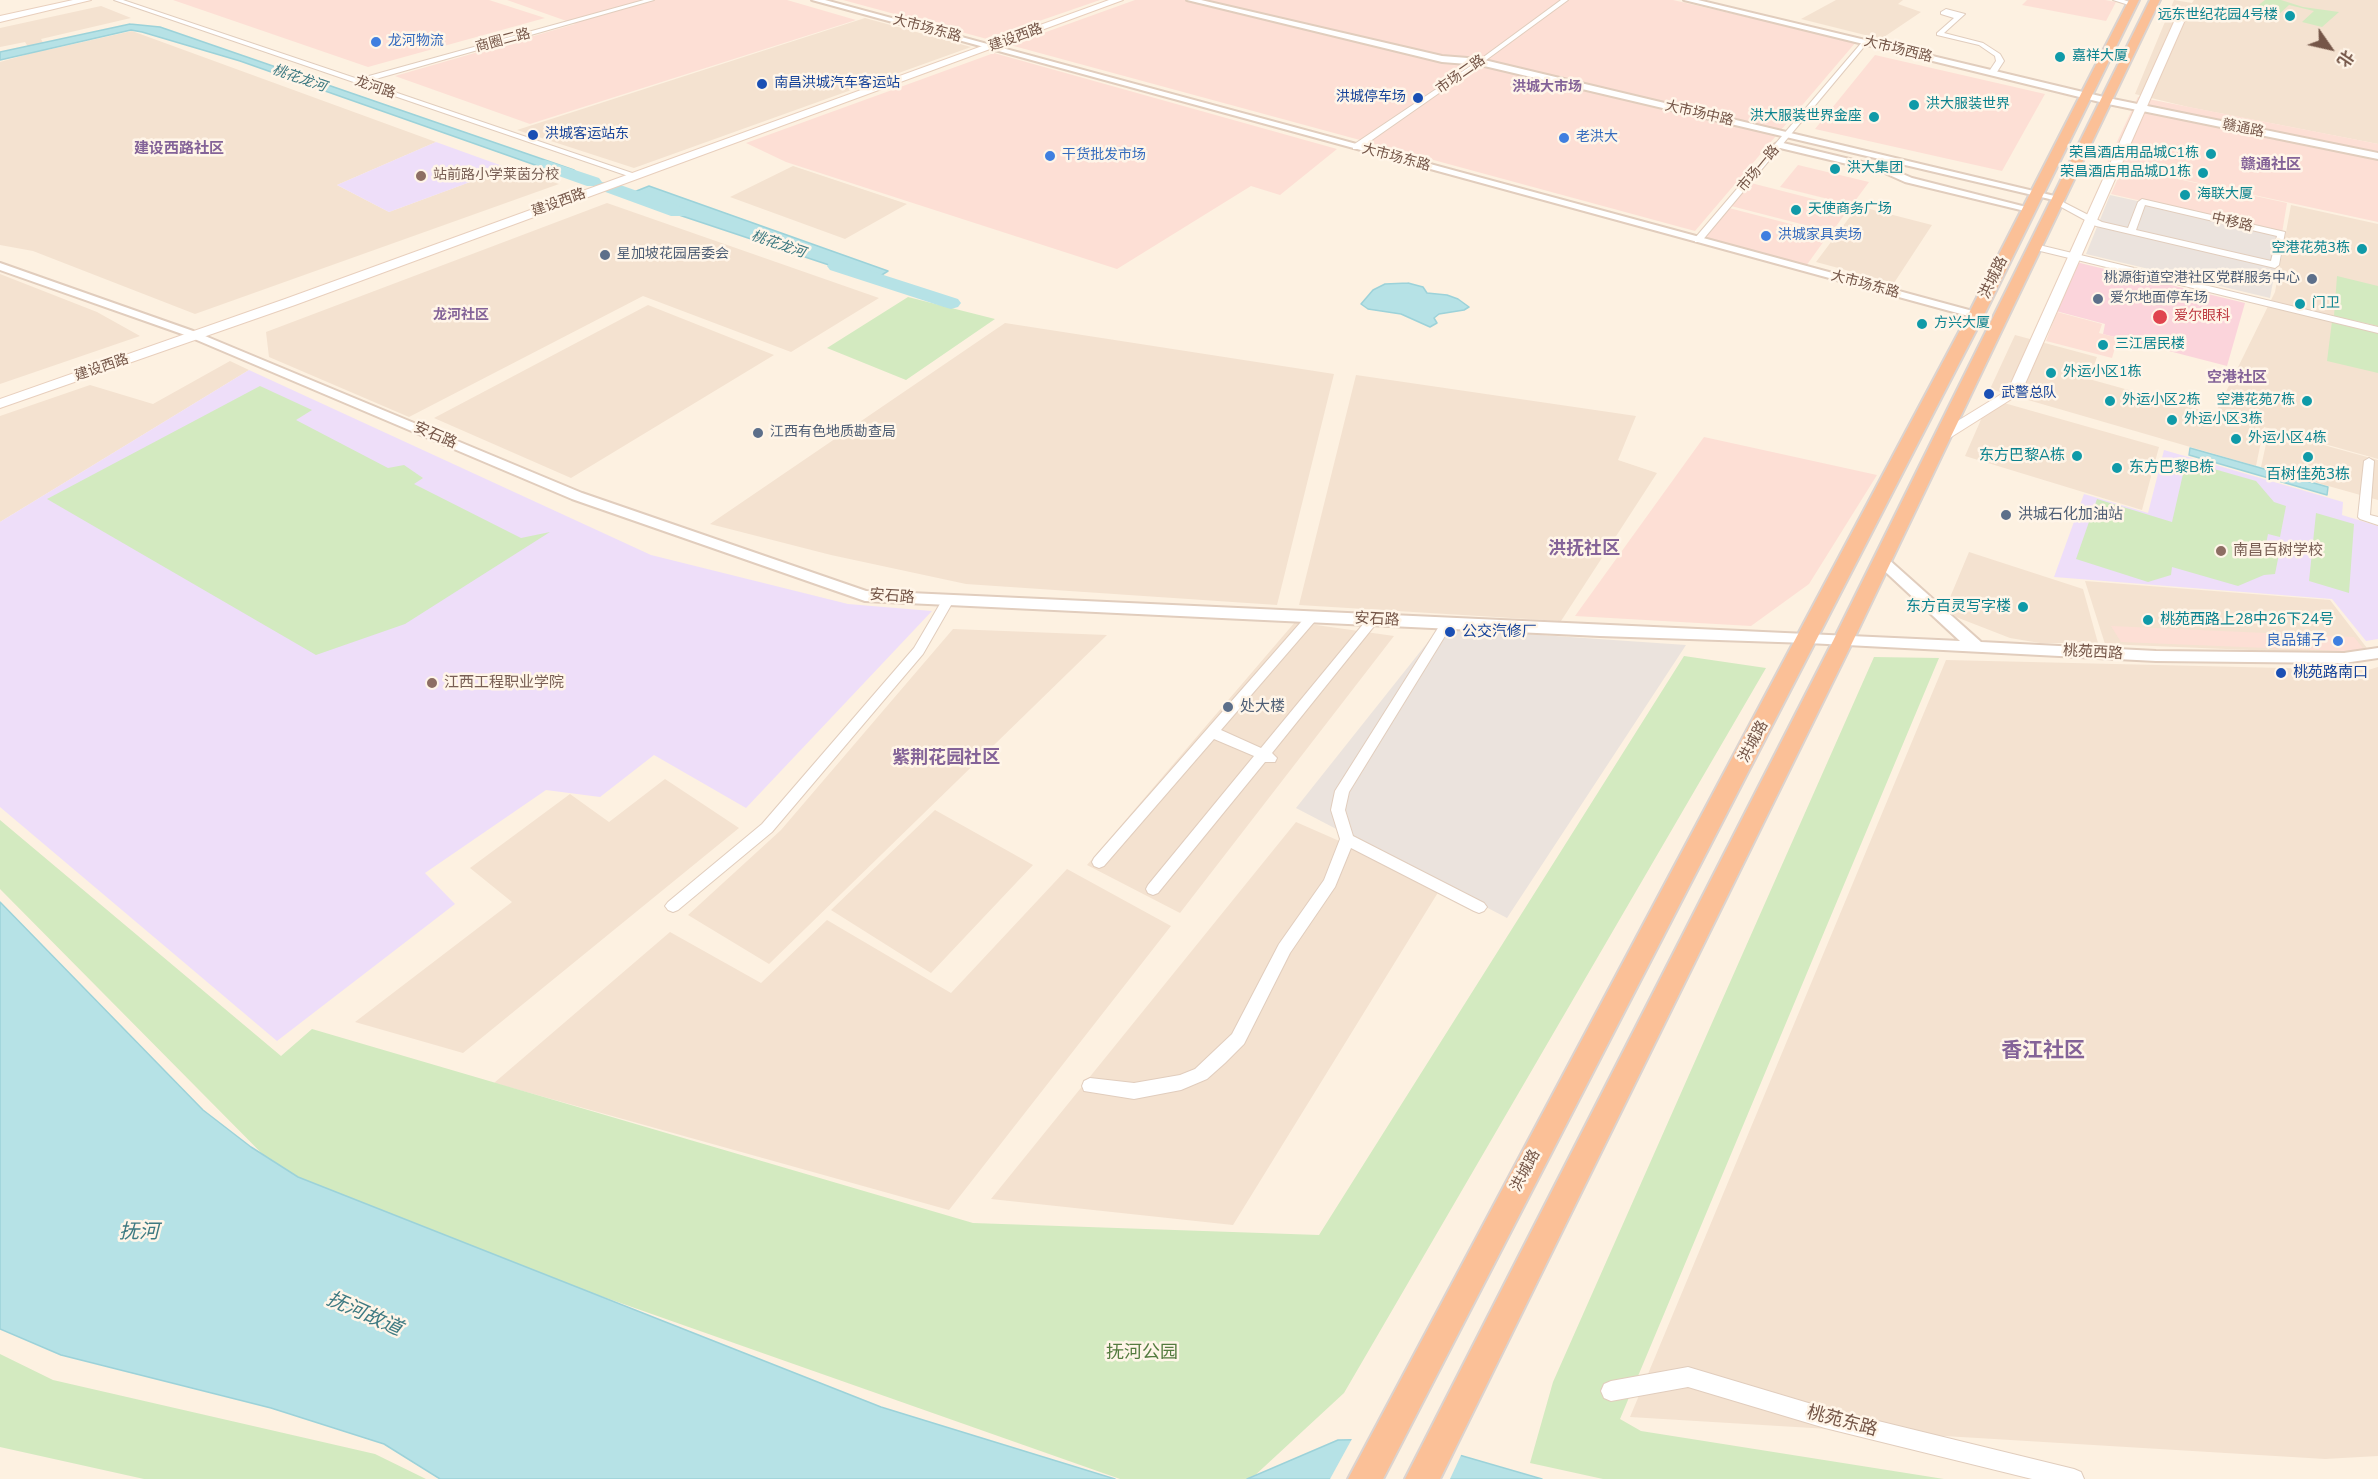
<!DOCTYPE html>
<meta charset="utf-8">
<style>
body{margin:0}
#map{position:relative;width:2378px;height:1479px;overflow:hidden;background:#fdf1e1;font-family:"Nunito Sans","Noto Sans SC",sans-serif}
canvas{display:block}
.north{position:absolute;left:2300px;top:18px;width:60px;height:60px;-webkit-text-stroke:4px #fff5e8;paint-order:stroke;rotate:124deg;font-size:16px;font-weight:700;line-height:24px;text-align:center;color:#755648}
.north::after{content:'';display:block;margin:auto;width:21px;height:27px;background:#755648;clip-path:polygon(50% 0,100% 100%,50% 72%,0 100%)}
</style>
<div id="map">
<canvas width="2378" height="1479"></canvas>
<div class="north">北</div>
</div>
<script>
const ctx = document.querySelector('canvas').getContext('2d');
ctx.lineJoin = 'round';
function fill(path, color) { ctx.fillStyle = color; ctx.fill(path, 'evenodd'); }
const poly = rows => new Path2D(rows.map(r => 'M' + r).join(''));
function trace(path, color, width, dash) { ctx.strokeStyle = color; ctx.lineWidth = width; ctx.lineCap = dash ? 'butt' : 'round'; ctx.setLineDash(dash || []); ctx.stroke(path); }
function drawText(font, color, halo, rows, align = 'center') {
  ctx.font = font + ' "Nunito Sans","Noto Sans SC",sans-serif'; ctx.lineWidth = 5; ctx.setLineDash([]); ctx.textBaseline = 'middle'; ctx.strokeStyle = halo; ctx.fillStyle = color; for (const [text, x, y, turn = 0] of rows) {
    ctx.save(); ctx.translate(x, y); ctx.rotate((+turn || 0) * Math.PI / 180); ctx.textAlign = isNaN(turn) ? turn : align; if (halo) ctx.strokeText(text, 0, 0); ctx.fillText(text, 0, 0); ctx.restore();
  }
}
fill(poly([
 [1836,0,1903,0,1898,4,1921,12,1881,39,1801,19],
 [2174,0,2192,3,2194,0,2378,0,2378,144,2188,107,2135,94],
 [101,6,131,18,41,39,47,50,132,31,436,142,337,185,389,212,508,168,559,184,195,314,33,251,0,245,0,62,32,53,25,42,0,47,0,28],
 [865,18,971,47,634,168,517,130],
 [793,166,907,204,845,239,730,197],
 [607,203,879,298,791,352,643,296,409,417,269,357,266,332],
 [2291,205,2378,224,2378,459,2264,427,2256,466,1990,389,2015,335,2097,357,2089,379,2215,414,2275,292],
 [1858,206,1932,225,1894,283,1816,262],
 [0,274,97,312,140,336,0,384],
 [648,305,774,355,571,478,434,418],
 [1005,323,1334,374,1277,605,966,584,831,555,710,524],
 [230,361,249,370,0,522,0,416,90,385,153,404],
 [1356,375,1636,416,1618,460,1657,473,1561,621,1299,605],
 [1990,399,2159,447,2142,510,1965,456],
 [2269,430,2378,460,2378,500,2261,467],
 [1969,552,2083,589,2098,643,2040,643,2010,638,1956,617,1946,607],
 [2085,581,2330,600,2370,652,2347,654,2105,644],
 [1295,622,1394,636,1180,913,1087,865],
 [953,629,1107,635,769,964,688,915,781,830],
 [1946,660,2368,670,2378,667,2378,1456,2325,1459,1630,1417],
 [665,779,739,828,463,1053,355,1022,512,902,470,868,570,794,609,822],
 [935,810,1033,865,931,973,831,910],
 [1296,822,1442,886,1233,1225,991,1199],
 [1067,869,1171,926,949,1210,494,1083,670,932,761,983,827,920,951,993]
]), '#f4e2d0');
fill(poly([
 [173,0,489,0,545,18,368,67],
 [507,0,787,0,856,20,530,124,395,76,575,24],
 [843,0,1100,0,987,39],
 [1135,0,1673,0,1856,42,1695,231,1010,45],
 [2027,0,2105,0,2116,2,2106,21,2022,5],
 [994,53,1337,149,1280,195,1251,186,1117,269,786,162,746,143],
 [1875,55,2045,94,2002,171,1815,129],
 [2138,97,2378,144,2378,222,2107,163],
 [1798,165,1869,182,1852,205,1780,187],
 [2123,167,2287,203,2282,233,2111,194],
 [1751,183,1849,208,1832,232,1731,206],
 [1729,208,1829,234,1806,266,1703,239],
 [2057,312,2102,324,2099,333,2118,338,2112,358,2046,341],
 [1704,437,1877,475,1809,584,1751,626,1575,616],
 [2111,626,2354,637,2366,652,2121,642]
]), '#fddfd5');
fill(poly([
 [2110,195,2282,233,2270,298,2086,254],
 [1439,628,1686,645,1507,918,1296,808]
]), '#ebe3dd');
fill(poly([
 [436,142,508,168,389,212,337,185],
 [249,370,651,555,848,604,932,611,746,808,654,755,600,797,546,790,425,873,455,904,277,1041,0,807,0,522],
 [2164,450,2343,502,2342,515,2378,526,2378,639,2366,641,2332,599,2054,577,2084,494,2148,513]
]), '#eedef9');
fill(poly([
 [2076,262,2245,303,2227,366,2103,334,2105,324,2052,310]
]), '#fbd4db');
fill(poly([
 [2265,0,2281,0,2303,7,2339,12,2322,27,2302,22,2314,11,2289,5,2276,17,2251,11],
 [2337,276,2378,286,2378,326,2334,316],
 [908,297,995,319,906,380,827,348],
 [2332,321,2378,333,2378,373,2327,361],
 [260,386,312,410,296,420,388,468,404,465,423,478,414,484,521,538,550,532,405,624,316,655,47,499],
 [2186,461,2256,481,2274,502,2286,506,2280,537,2268,534,2266,544,2280,549,2275,574,2264,575,2238,586,2172,567,2171,575,2148,582,2076,559,2097,499,2172,522],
 [2316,513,2354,524,2349,593,2309,581],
 [1684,656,1766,668,1344,1393,1251,1479,1120,1479,297,1189,0,889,0,820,281,1056,312,1029,973,1223,1319,1235],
 [1874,657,1939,658,1620,1419,1641,1431,1944,1479,1603,1479,1530,1463,1553,1382],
 [0,1354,53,1380,375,1454,426,1479,144,1479,0,1447]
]), '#d3eac0');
const water = poly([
 [130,24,160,27,574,170,589,184,240,61,142,32,131,30,0,60,0,52,130,24],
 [649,186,888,271,874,280,643,203,634,192,649,186],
 [1408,283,1423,287,1427,293,1447,295,1458,299,1469,307,1464,310,1439,314,1434,318,1437,323,1430,327,1401,314,1368,309,1361,304,1373,290,1385,284,1408,283],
 [2190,448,2328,487,2327,495,2189,455,2190,448],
 [0,902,203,1110,251,1147,298,1177,881,1407,1115,1479,440,1479,384,1444,271,1408,61,1355,0,1329,0,902],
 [1404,1439,1542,1479,1247,1479,1338,1440,1404,1439]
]);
fill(water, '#b6e2e6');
trace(water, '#9cd2d9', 1.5);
fill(poly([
 [1403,1436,1462,1453,1450,1479,1330,1479,1353,1437]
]), '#fdf1e1');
fill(poly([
 [545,160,599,178,602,182,612,182,685,208,687,212,685,216,671,216,600,190,597,186,587,186,539,169,536,165,539,161,545,160],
 [837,260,958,299,961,303,958,307,951,309,944,307,830,270,827,266,830,262,837,260]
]), '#b6e2e6');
const minor = poly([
 [114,0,123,0,358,79,644,0,654,0,365,82,638,175,631,177,114,0],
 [1561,0,1568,0,1482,63,1359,149,1353,149,1353,145,1478,61,1561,0],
 [2113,0,2124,0,2135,4,2132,6,2113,0],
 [1946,9,1965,14,1944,33,1983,43,2000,54,2004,61,1995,75,1988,73,1996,61,1995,56,1979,45,1937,35,1937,33,1954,18,1941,14,1941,12,1946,9],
 [1863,41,1868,42,1701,242,1695,242,1695,238,1863,41],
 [2142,199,2285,232,2279,265,2275,268,2096,226,2052,202,2059,200,2102,222,2128,228,2138,202,2142,199],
 [2145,205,2277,236,2271,261,2136,230,2145,205],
 [2035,244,2378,327,2378,333,2032,249,2031,247,2035,244],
 [2369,458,2374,461,2370,515,2378,517,2378,525,2360,519,2358,517,2364,461,2369,458],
 [948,596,954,600,923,654,772,832,678,910,673,912,668,910,665,906,668,902,762,824,914,648,944,597,948,596],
 [1312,613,1316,614,1318,617,1316,620,1221,730,1261,748,1369,617,1377,617,1379,620,1272,753,1277,758,1275,762,1265,762,1158,893,1153,895,1148,893,1146,889,1148,885,1254,756,1214,739,1104,866,1099,868,1094,866,1092,862,1094,858,1308,614,1312,613],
 [1447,619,1453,623,1349,792,1345,810,1353,836,1484,903,1487,907,1484,911,1479,913,1474,911,1351,848,1335,887,1290,953,1244,1044,1225,1063,1207,1079,1181,1090,1134,1099,1084,1091,1082,1086,1084,1081,1090,1078,1134,1083,1180,1075,1195,1069,1232,1034,1279,944,1324,880,1340,839,1331,810,1335,791,1443,620,1447,619],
 [1688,1367,1825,1408,2074,1469,2081,1472,2084,1479,2032,1479,1825,1428,1688,1387,1611,1401,1604,1398,1601,1391,1604,1384,1611,1381,1688,1367]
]);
const tertiary = poly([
 [812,0,825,0,1980,313,1982,315,1980,317,1972,317,812,0],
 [1187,0,1201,0,1442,56,1480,59,2063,198,2058,201,1480,65,1442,62,1187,0],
 [1684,0,1698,0,2108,98,2378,153,2378,159,2108,104,1684,0],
 [1779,142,1891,169,1912,178,2034,209,2029,212,1905,182,1885,173,1776,147,1774,145,1779,142],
 [0,263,193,331,582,493,866,591,1960,641,1877,564,1875,561,1877,558,1882,556,1887,558,1981,642,2156,651,2344,653,2378,648,2378,658,2344,663,2156,661,1808,643,1600,636,865,601,572,499,185,335,0,270,0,263]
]);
const secondary = poly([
 [73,0,91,0,0,22,0,16,73,0],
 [1109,0,1123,0,295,305,0,408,0,399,285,299,1109,0],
 [2183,10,2188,13,2021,393,1948,439,1938,439,1935,436,1938,433,2008,390,2178,13,2183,10]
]);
const trunk = poly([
 [2129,0,2139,0,1984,315,1383,1479,1348,1479,1968,315,2129,0],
 [2150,0,2160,0,1853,641,1440,1479,1405,1479,1833,641,2150,0]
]);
trace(minor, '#e1cdbd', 2);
trace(tertiary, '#e1cdbd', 4);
trace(secondary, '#e8cfbd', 2);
trace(trunk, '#dbd3cf', 4);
fill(minor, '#fff');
fill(tertiary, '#fff');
fill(secondary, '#fff');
fill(trunk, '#fbc097');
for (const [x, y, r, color] of [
 [2290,16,6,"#0f9aa8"],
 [376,42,6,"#3f7fe0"],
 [2060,57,6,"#0f9aa8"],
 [762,84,6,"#1a4fb4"],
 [1418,98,6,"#1a4fb4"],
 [1914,105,6,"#0f9aa8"],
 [1874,117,6,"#0f9aa8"],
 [533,135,6,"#1a4fb4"],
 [1564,138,6,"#3f7fe0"],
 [2211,154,6,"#0f9aa8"],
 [1050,156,6,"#3f7fe0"],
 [1835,169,6,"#0f9aa8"],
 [2203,173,6,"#0f9aa8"],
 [421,176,6,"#8d6e63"],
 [2185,195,6,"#0f9aa8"],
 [1796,210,6,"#0f9aa8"],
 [1766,236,6,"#3f7fe0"],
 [2362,249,6,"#0f9aa8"],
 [605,255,6,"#5c6f8a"],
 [2312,279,6,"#5c6f8a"],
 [2098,299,6,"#5c6f8a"],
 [2300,304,6,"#0f9aa8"],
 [2160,317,8,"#e0444e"],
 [1922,324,6,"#0f9aa8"],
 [2103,345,6,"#0f9aa8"],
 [2051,373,6,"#0f9aa8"],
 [1989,394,6,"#1a4fb4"],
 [2110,401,6,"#0f9aa8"],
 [2307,401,6,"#0f9aa8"],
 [2172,420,6,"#0f9aa8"],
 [758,433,6,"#5c6f8a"],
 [2236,439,6,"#0f9aa8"],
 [2077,456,6,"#0f9aa8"],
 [2308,457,6,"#0f9aa8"],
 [2117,468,6,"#0f9aa8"],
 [2006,515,6,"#5c6f8a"],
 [2221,551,6,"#8d6e63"],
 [2023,607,6,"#0f9aa8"],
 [2148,620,6,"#0f9aa8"],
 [1450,632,6,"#1a4fb4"],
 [2338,641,6,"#3f7fe0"],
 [2281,673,6,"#1a4fb4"],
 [432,683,6,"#8d6e63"],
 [1228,707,6,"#5c6f8a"]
]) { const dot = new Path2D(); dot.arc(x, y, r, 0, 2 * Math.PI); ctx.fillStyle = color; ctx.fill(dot); trace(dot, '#fff5e8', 2); }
drawText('14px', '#0d838f', '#fff5e8', [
 ["远东世纪花园4号楼",2278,16,"right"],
 ["嘉祥大厦",2072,57],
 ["洪大服装世界",1926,105],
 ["洪大服装世界金座",1862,117,"right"],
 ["荣昌酒店用品城C1栋",2199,154,"right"],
 ["洪大集团",1847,169],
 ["荣昌酒店用品城D1栋",2191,173,"right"],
 ["海联大厦",2197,195],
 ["天使商务广场",1808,210],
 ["空港花苑3栋",2350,249,"right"],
 ["门卫",2312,304],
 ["方兴大厦",1934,324],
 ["三江居民楼",2115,345],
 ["外运小区1栋",2063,373],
 ["外运小区2栋",2122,401],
 ["空港花苑7栋",2295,401,"right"],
 ["外运小区3栋",2184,420],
 ["外运小区4栋",2248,439]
], 'left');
drawText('14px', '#755648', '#fff5e8', [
 ["大市场东路",927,29,15],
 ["建设西路",1016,38,-20],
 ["商圈二路",503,41,-15],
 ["大市场西路",1898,50,14],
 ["市场二路",1461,75,-35],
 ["龙河路",375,88,19],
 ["大市场中路",1699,114,13],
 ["赣通路",2243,129,11],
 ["大市场东路",1396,158,15],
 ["市场一路",1759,169,-50],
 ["建设西路",559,203,-20],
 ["中移路",2232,223,13],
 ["大市场东路",1865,285,15],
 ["建设西路",102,368,-19]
]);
drawText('14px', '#366cbe', '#fff5e8', [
 ["龙河物流",388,42],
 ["老洪大",1576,138],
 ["干货批发市场",1062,156],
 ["洪城家具卖场",1778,236]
], 'left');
drawText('italic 14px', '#3e7a82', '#fff5e8', [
 ["桃花龙河",299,79,19],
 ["桃花龙河",778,245,19]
]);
drawText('14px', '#164399', '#fff5e8', [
 ["南昌洪城汽车客运站",774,84],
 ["洪城停车场",1406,98,"right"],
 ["洪城客运站东",545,135],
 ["武警总队",2001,394]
], 'left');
drawText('bold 14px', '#846398', '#fff5e8', [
 ["洪城大市场",1547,88],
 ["龙河社区",461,316]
]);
drawText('14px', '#785e54', '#fff5e8', [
 ["站前路小学莱茵分校",433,176]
], 'left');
drawText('14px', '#4e5e75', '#fff5e8', [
 ["星加坡花园居委会",617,255],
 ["桃源街道空港社区党群服务中心",2300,279,"right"],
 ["爱尔地面停车场",2110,299],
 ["江西有色地质勘查局",770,433]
], 'left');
drawText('14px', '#be3a42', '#fff5e8', [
 ["爱尔眼科",2174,317]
], 'left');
drawText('bold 15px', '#846398', '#fff5e8', [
 ["建设西路社区",179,149],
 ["赣通社区",2271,165],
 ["空港社区",2237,378]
]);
drawText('15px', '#755648', '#fff5e8', [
 ["洪城路",1994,278,-64],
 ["安石路",435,436,23],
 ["安石路",892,597,4],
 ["安石路",1377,620,3],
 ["桃苑西路",2093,653,3],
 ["洪城路",1754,742,-62],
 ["洪城路",1526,1171,-62]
]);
drawText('15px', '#0d838f', '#fff5e8', [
 ["东方巴黎A栋",2065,456],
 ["东方巴黎B栋",2129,468,"left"],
 ["百树佳苑3栋",2308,475,"center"],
 ["东方百灵写字楼",2011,607],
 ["桃苑西路上28中26下24号",2160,620,"left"]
], 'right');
drawText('15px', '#4e5e75', '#fff5e8', [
 ["洪城石化加油站",2018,515],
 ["处大楼",1240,707]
], 'left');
drawText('15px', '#785e54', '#fff5e8', [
 ["南昌百树学校",2233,551],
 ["江西工程职业学院",444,683]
], 'left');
drawText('15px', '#164399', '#fff5e8', [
 ["公交汽修厂",1462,632],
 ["桃苑路南口",2293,673]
], 'left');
drawText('15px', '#366cbe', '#fff5e8', [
 ["良品铺子",2326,641]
], 'right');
drawText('bold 18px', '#846398', '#fff5e8', [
 ["洪抚社区",1584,550],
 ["紫荆花园社区",946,759]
]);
drawText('18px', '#547b3f', '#fff5e8', [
 ["抚河公园",1142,1354]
]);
drawText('18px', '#755648', '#fff5e8', [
 ["桃苑东路",1842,1422,15]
]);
drawText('italic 20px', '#3e7a82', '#fff5e8', [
 ["抚河",139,1233],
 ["抚河故道",364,1315,24]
]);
drawText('bold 21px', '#846398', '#fff5e8', [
 ["香江社区",2043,1052]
]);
</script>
